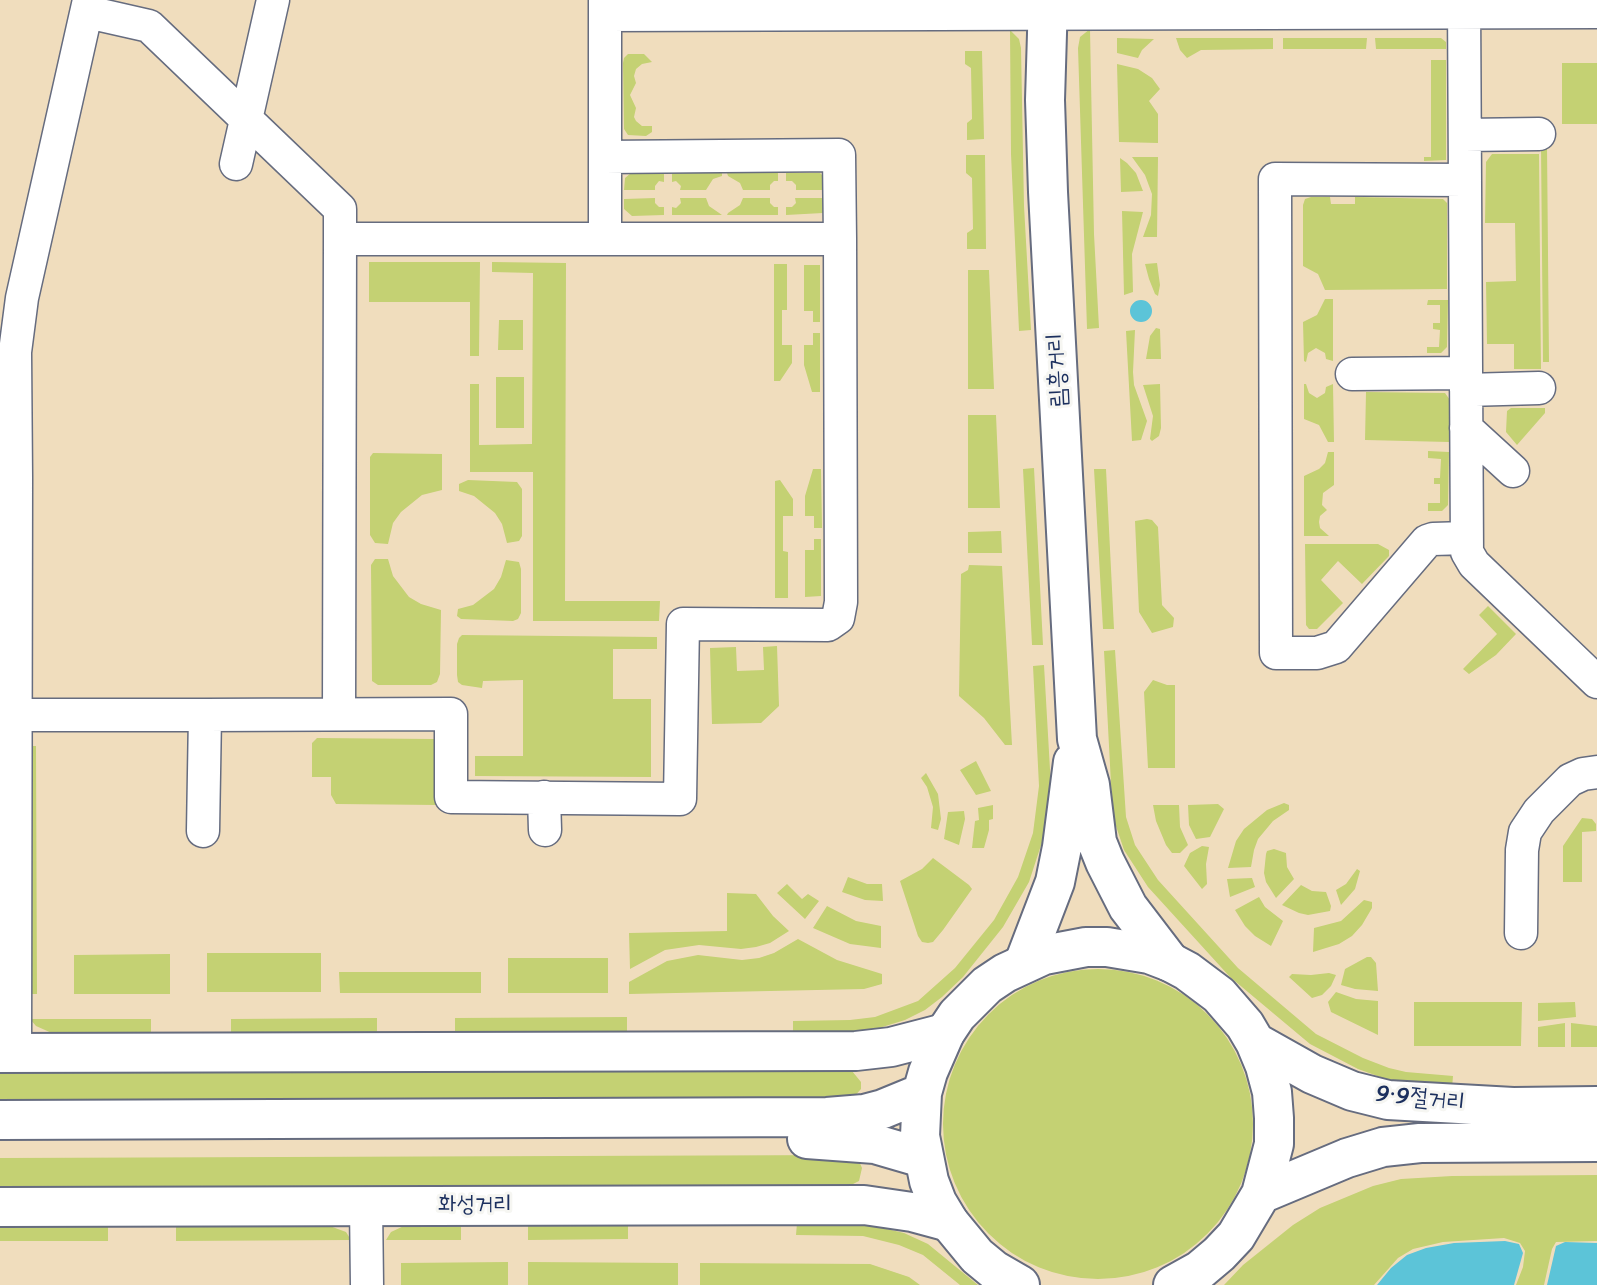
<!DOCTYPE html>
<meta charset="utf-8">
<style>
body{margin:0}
canvas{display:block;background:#f0ddbd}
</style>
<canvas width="1597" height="1285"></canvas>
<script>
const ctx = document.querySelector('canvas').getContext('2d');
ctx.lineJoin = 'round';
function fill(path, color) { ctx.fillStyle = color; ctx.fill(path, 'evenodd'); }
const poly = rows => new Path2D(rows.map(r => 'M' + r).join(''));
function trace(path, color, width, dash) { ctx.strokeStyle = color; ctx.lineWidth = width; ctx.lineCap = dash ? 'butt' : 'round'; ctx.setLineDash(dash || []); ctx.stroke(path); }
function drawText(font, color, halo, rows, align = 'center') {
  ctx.font = font + ' Sriracha,"Poor Story",sans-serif'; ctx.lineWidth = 6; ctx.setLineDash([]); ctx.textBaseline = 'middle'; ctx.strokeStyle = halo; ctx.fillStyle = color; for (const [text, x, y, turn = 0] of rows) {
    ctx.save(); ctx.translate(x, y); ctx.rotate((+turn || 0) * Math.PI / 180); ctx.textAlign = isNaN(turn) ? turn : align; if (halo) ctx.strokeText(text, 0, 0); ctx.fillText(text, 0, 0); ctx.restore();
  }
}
fill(poly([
 [1090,29,1094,234,1099,328,1087,329,1078,48,1080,37],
 [1010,30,1019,39,1021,48,1024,206,1031,330,1019,331,1011,154],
 [1117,38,1154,39,1142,50,1138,58,1117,53],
 [1176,38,1273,38,1273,49,1201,50,1187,58,1180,50],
 [1283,38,1367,38,1366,49,1283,49],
 [1375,38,1441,38,1446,42,1446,49,1376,49],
 [965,51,982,51,984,139,967,140,967,123,972,119,971,68,965,64],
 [628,54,644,54,652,62,642,64,636,69,634,76,636,83,630,95,636,108,634,117,636,121,642,126,652,126,652,132,646,136,628,135,624,129,623,63,624,58],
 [1431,60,1446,60,1446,160,1424,161,1424,157,1431,157],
 [1562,63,1597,63,1597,124,1562,124],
 [1117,64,1138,69,1152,78,1160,89,1149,101,1158,114,1158,143,1119,142],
 [1541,145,1547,145,1549,362,1543,362],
 [1492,154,1539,154,1541,369,1514,369,1514,344,1487,344,1486,282,1516,281,1515,223,1485,223,1486,162],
 [966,155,985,155,986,249,967,249,967,233,973,229,972,178,966,173],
 [1132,157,1158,157,1157,237,1143,237,1151,215,1152,194,1145,175],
 [1120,158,1127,163,1136,173,1143,191,1121,192],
 [631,173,664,173,664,182,659,181,655,186,655,190,624,190,625,178],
 [672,173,722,173,722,176,713,179,706,190,680,190,681,186,676,181,672,182],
 [727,173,778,173,778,181,774,181,770,185,770,190,743,190,740,183,728,176],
 [786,173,820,173,824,177,825,190,796,190,796,185,792,181,786,181],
 [1311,197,1330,197,1331,204,1355,204,1355,197,1443,199,1447,203,1447,289,1325,290,1318,274,1303,266,1303,205,1305,199],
 [655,198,655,203,659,207,664,207,664,215,632,216,624,209,624,199],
 [680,198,706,198,709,206,722,215,672,215,672,207,676,208,681,203],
 [743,198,770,198,770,203,774,207,778,207,778,215,727,215,728,213,740,205],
 [795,198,825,198,823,213,786,215,786,207,792,207,796,203],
 [1122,211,1143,212,1132,254,1133,292,1124,295],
 [369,262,480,262,479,356,470,356,470,302,369,302],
 [492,262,566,263,565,601,660,601,659,621,533,621,533,472,470,472,470,384,479,384,479,445,532,444,533,273,492,272],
 [1157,263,1160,285,1158,296,1155,294,1149,279,1145,264],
 [774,264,787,264,787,310,782,310,782,345,792,345,792,363,780,381,774,381],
 [804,265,820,265,820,322,813,322,813,311,804,311],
 [968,270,989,270,994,389,968,389],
 [1325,299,1333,299,1333,361,1326,359,1325,353,1316,348,1308,353,1306,362,1304,361,1303,322,1317,315],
 [1428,300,1448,300,1447,347,1441,353,1427,353,1427,347,1439,347,1440,330,1433,329,1433,323,1440,323,1440,305,1427,305],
 [499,320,523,320,523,350,498,350],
 [1156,328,1160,329,1161,359,1146,359,1150,336],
 [1135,330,1133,372,1134,385,1147,421,1141,440,1132,441,1126,331],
 [813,333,820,333,820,392,812,392,804,365,804,345,813,345],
 [496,377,524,377,524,428,496,428],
 [1160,384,1161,428,1159,436,1152,441,1150,439,1153,416,1143,385],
 [1306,384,1309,393,1317,398,1325,393,1326,387,1333,384,1334,442,1328,442,1319,425,1304,419,1304,384],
 [1366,392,1445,393,1450,400,1449,442,1365,440],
 [1511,408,1545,408,1545,413,1517,445,1506,432,1507,411],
 [968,415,996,415,1000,508,968,508],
 [355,442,356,684,352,684,353,446],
 [1428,451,1449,452,1448,505,1442,511,1428,511,1428,503,1440,503,1440,484,1434,484,1434,478,1440,478,1441,459,1428,458],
 [1328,452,1334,452,1334,485,1323,493,1322,505,1327,510,1320,516,1319,522,1320,528,1329,536,1304,536,1304,476,1319,469,1325,463],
 [373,453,442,454,442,490,422,495,401,512,393,523,388,544,375,543,370,535,370,457],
 [1034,468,1043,645,1032,645,1023,469],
 [813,469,821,469,822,528,814,528,814,516,805,516,805,496],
 [1094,469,1106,469,1114,629,1103,629],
 [468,480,517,482,522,489,522,536,519,541,507,543,502,524,495,513,474,496,459,491,459,484],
 [780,480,793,499,793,516,783,516,783,551,788,552,788,598,775,598,775,481],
 [1147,519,1152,520,1158,527,1162,605,1174,618,1173,627,1152,633,1139,612,1135,521],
 [1001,531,1002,553,968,553,968,532],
 [814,539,821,539,821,596,805,597,805,550,814,550],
 [1305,544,1378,544,1389,550,1389,556,1362,584,1338,561,1321,580,1343,603,1317,629,1309,629,1306,625],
 [375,559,388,559,393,576,409,597,421,604,441,610,440,674,437,682,431,685,378,685,372,681,371,565],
 [506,560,519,562,521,569,521,613,518,619,513,621,461,619,457,616,458,609,473,605,494,589,501,577],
 [969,565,1002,566,1012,745,1005,745,984,718,959,696,961,574,968,570],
 [1488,606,1516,634,1496,655,1469,674,1463,669,1497,634,1479,615],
 [462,635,657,637,657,649,613,649,613,699,651,699,651,777,475,776,475,756,523,756,523,680,483,681,482,688,462,685,458,682,457,675,457,644,459,638],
 [777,646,779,706,761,723,712,724,710,648,736,647,737,671,764,670,763,647],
 [1115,650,1126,817,1135,845,1158,880,1238,968,1316,1034,1363,1058,1389,1068,1406,1072,1453,1076,1452,1088,1403,1083,1386,1079,1358,1069,1310,1044,1230,977,1148,887,1124,850,1114,820,1112,803,1104,651],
 [1044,665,1051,787,1044,836,1029,882,1003,927,963,977,942,997,925,1010,905,1020,879,1028,850,1032,793,1032,793,1021,850,1020,875,1017,918,1001,955,968,994,920,1018,877,1033,833,1039,786,1033,666],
 [1153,680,1167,685,1175,685,1175,768,1148,768,1144,692],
 [317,738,434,739,437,743,438,805,336,804,331,795,331,777,312,777,312,743],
 [29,746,36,746,37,994,30,994],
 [976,761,991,791,976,795,960,770],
 [926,773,938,794,941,819,938,830,931,828,933,807,927,787,921,778],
 [1284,803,1289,805,1289,810,1273,821,1258,839,1254,850,1251,867,1228,868,1236,841,1244,829,1267,810],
 [1218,804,1224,809,1210,837,1196,839,1189,825,1188,805],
 [993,805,993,819,989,820,989,830,984,848,972,848,975,821,979,820,978,808],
 [1153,805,1179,805,1180,827,1188,845,1180,853,1172,853,1166,845,1156,821],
 [964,811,965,819,959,845,944,839,948,812],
 [1582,818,1592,819,1596,824,1596,831,1582,832,1582,882,1563,882,1563,846],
 [1202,846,1209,847,1206,864,1207,884,1202,889,1184,866,1190,853],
 [1274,849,1286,853,1287,867,1294,879,1276,898,1266,882,1264,873,1266,854,1267,851],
 [933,858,969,885,972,889,943,930,933,942,928,943,922,942,918,936,900,881,922,869],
 [1357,869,1360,871,1355,889,1341,905,1336,890,1346,884],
 [848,877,867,884,882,884,883,901,865,900,842,892],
 [1252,878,1255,887,1230,897,1227,879],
 [787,884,802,899,808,894,819,901,805,919,777,893],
 [1301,885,1312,891,1326,892,1331,906,1330,911,1308,915,1299,913,1282,905],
 [727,893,756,894,773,916,789,931,770,943,756,947,741,949,699,945,665,950,630,969,629,933,727,931],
 [1259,897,1265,907,1283,921,1271,946,1255,936,1245,926,1235,910],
 [1364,900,1372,902,1372,908,1362,925,1352,936,1339,944,1313,952,1314,928,1341,921],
 [827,906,856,921,881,926,881,948,850,944,813,928],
 [798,939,837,960,882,974,882,984,864,989,629,994,629,982,667,961,698,955,742,960,759,958,774,953],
 [207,953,321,953,321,992,207,992],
 [170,954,170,994,74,994,74,955],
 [1367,957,1371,957,1376,963,1378,991,1355,989,1341,985,1345,969],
 [508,958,608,958,608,993,508,993],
 '943 1124a155 155 0 1 1 310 0a155 155 0 1 1-310 0Z',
 [339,972,481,972,481,993,340,993],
 [1329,973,1336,975,1331,986,1322,995,1312,998,1289,977,1292,974,1311,975],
 [1336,992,1356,999,1378,1001,1378,1035,1331,1012,1328,1002],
 [1414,1002,1522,1002,1521,1046,1414,1046],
 [1575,1002,1576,1017,1538,1021,1538,1003],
 [627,1017,627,1032,455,1033,455,1018],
 [377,1018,377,1033,231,1033,231,1019],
 [30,1019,151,1019,151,1033,54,1034,36,1026],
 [1565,1023,1565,1047,1538,1047,1538,1027],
 [1571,1023,1597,1026,1597,1047,1571,1047],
 [845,1070,852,1071,861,1082,861,1089,852,1099,0,1104,0,1072],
 [847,1155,859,1161,862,1168,859,1181,847,1187,0,1190,0,1158],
 [1597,1175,1597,1241,1556,1242,1552,1249,1544,1285,1516,1285,1523,1267,1525,1251,1520,1243,1504,1238,1443,1242,1413,1249,1398,1258,1374,1285,1224,1285,1243,1265,1293,1225,1320,1208,1373,1186,1401,1179,1452,1176],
 [797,1223,865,1224,904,1233,928,1244,978,1285,960,1285,923,1255,899,1245,863,1236,796,1235],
 [461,1224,461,1240,386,1240,391,1232,406,1225],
 [528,1224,628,1224,628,1239,528,1240],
 [108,1225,108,1241,0,1241,0,1226],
 [176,1225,327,1225,346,1232,351,1240,176,1241],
 [508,1262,508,1285,401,1285,401,1263],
 [528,1262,678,1263,678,1285,528,1285],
 [700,1263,870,1264,909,1277,920,1285,700,1285]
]), '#c4d173');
fill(poly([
 '1130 311a11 11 0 1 1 22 0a11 11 0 1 1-22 0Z',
 [1505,1241,1519,1244,1523,1253,1514,1285,1377,1285,1391,1268,1407,1255,1426,1248,1454,1243],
 [1565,1242,1597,1243,1597,1285,1547,1285,1556,1246]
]), '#5cc4d8');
const minor = poly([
 [605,0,605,238],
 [1464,0,1467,552,1474,564,1597,682],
 [87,12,149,26,340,209,340,239],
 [605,15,1597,12],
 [1465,135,1539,134],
 [605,157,839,155,840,239],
 [236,164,273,0],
 [1465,180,1275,179,1276,653,1317,653,1336,647,1427,541,1433,539,1466,538],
 [1352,374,1466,373],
 [1466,390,1539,388],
 [1466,428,1513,471],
 [0,478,16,478,15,1053],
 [16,478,15,352,22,298,89,0],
 [0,715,205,715,451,714,451,797,680,799,683,624,828,625,838,618,841,602,840,239,340,239,339,714],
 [544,797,545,830],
 [203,831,205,715],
 [1521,933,1522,850,1525,832,1539,811,1570,780,1583,774,1597,772],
 [366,1205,367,1285]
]);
const major = poly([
 [1048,0,1045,100,1048,192,1077,739,1090,785,1097,842,1105,862,1128,907,1170,962],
 [1024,963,1055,882,1062,847,1073,762],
 [0,1053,856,1051,891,1047,945,1033],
 [0,1207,864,1205,912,1212,949,1222]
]);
const highway = poly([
 [1255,1042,1312,1074,1352,1091,1388,1100,1513,1107,1597,1106],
 [0,1120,827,1117,864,1114,883,1109,922,1093],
 [807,1139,875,1144,923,1158],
 [1261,1194,1347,1158,1383,1147,1420,1143,1597,1142],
 [1020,1285,994,1270,977,1256,949,1222,937,1202,929,1181,920,1136,922,1093,928,1072,945,1033,957,1015,987,985,1005,973,1044,955,1086,947,1107,947,1149,954,1170,962,1187,971,1219,995,1245,1025,1255,1042,1265,1066,1272,1092,1274,1118,1274,1144,1261,1194,1236,1236,1219,1254,1200,1270,1173,1285]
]);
trace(minor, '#666c7f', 35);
trace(major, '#666c7f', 42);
trace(highway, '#666c7f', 42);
trace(minor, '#fff', 32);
trace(major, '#fff', 38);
trace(highway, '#fff', 38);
drawText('23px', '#1b2f5e', '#f6f6f2', [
 ["림흥거리",1058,370,-93],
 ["9·9절거리",1420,1099,6],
 ["화성거리",475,1205]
]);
</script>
